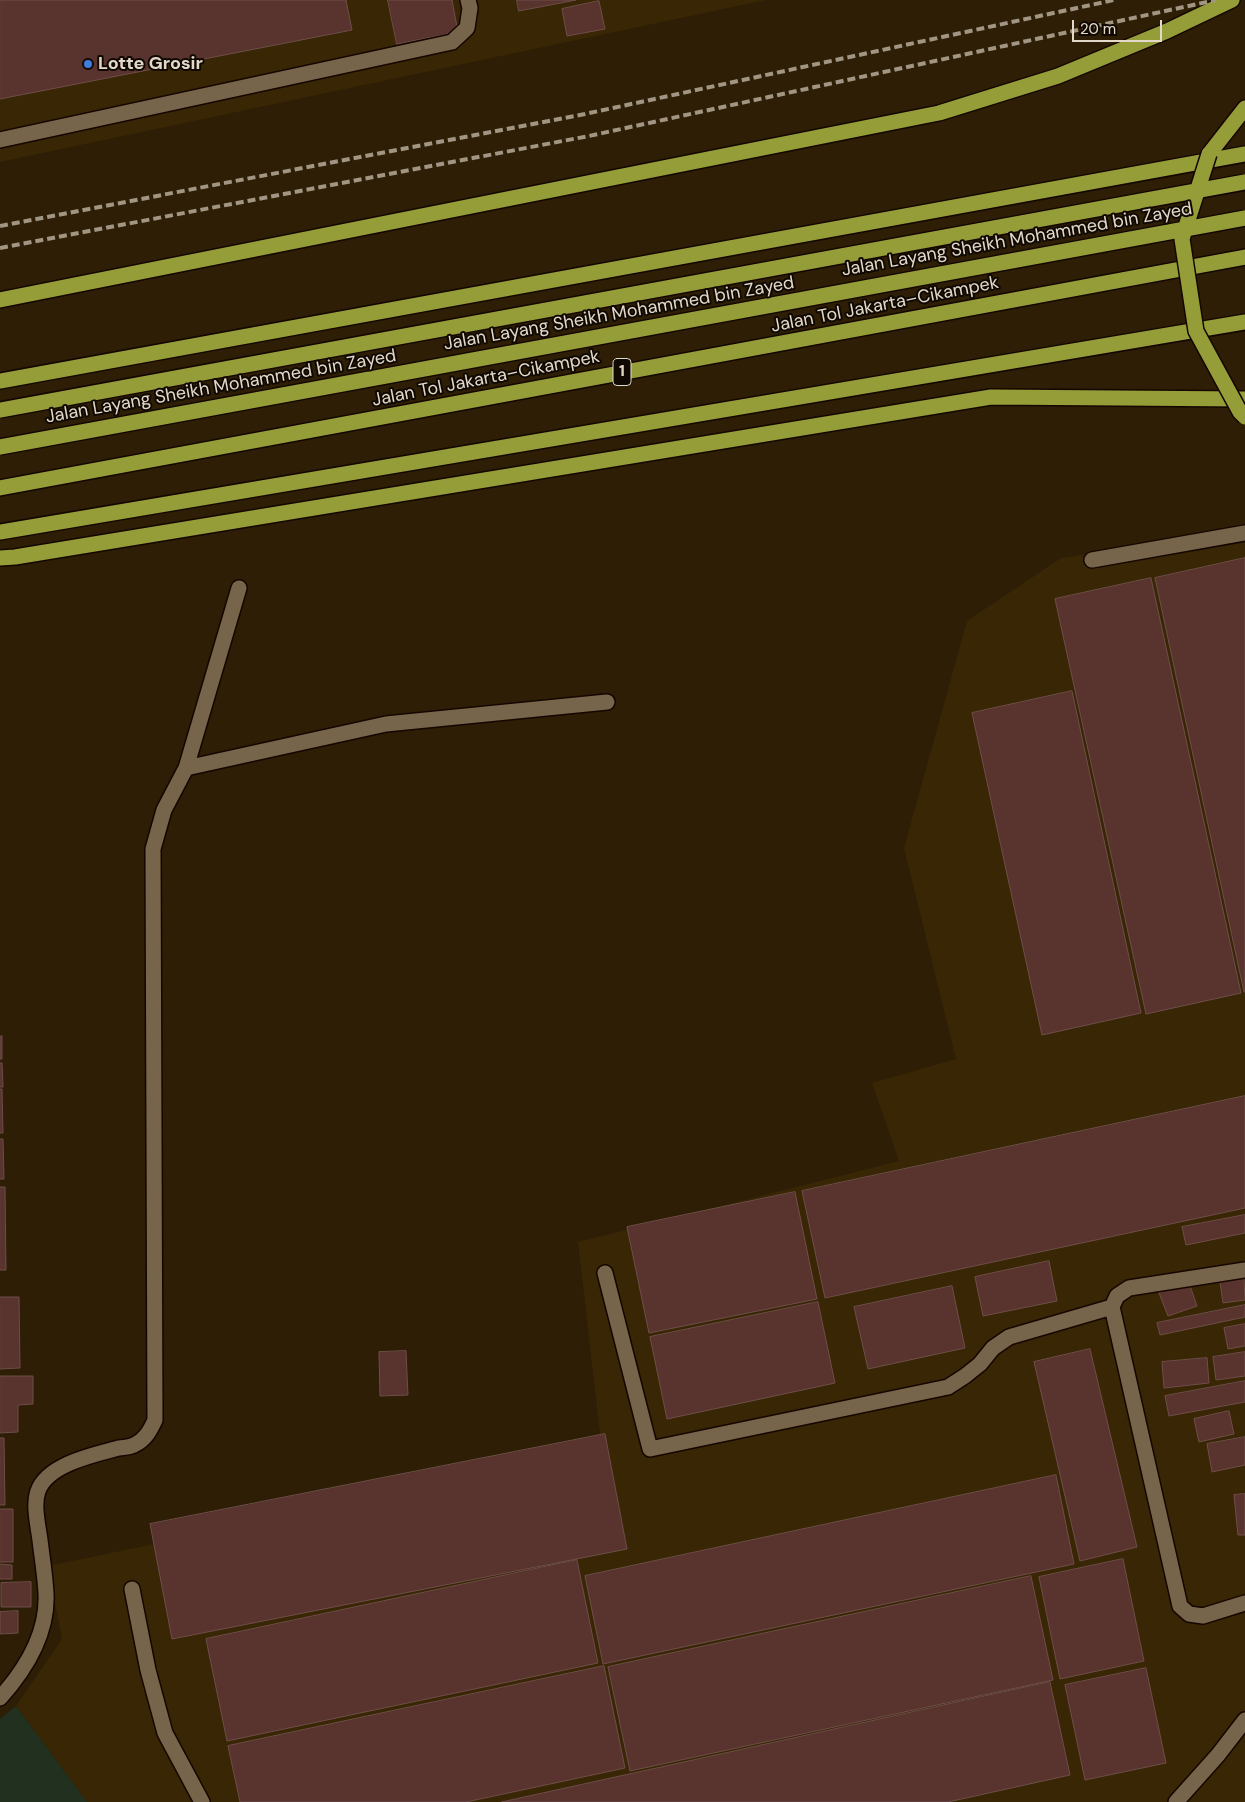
<!DOCTYPE html>
<html>
<head>
<meta charset="utf-8">
<style>
  body { margin:0 }
  #map { position:relative; width:1245px; height:1802px; overflow:hidden; background:#2d1e05; font-family:"DM Sans",sans-serif }
  canvas { display:block }
  .scale { position:absolute; left:1072px; top:20px; width:90px; height:22px; box-sizing:border-box; border:2px solid #e3d9cb; border-top:0; padding-left:6px; font-size:15px; line-height:18px; white-space:nowrap; color:#e3d9cb; -webkit-text-stroke:4px #100902; paint-order:stroke }
</style>
</head>
<body>
<div id="map">
<canvas width="1245" height="1802"></canvas>
<div class="scale">20 m</div>
</div>
<script>
const ctx = document.querySelector('canvas').getContext('2d');
ctx.lineJoin = 'round';
function fillPath(path, color) { ctx.fillStyle = color; ctx.fill(path, 'evenodd'); }
function trace(path, color, width, dash) { ctx.strokeStyle = color; ctx.lineWidth = width; ctx.lineCap = dash ? 'butt' : 'round'; ctx.setLineDash(dash || []); ctx.stroke(path); }
function label(font, color, halo, rows, align = 'center') {
  ctx.font = font + ' "DM Sans",sans-serif'; ctx.lineWidth = 4; ctx.setLineDash([]); ctx.textBaseline = 'middle'; ctx.strokeStyle = halo; ctx.fillStyle = color; for (const [text, x, y, turn = 0] of rows) {
    ctx.save(); ctx.translate(x, y); ctx.rotate((+turn || 0) * Math.PI / 180); ctx.textAlign = isNaN(turn) ? turn : align; if (halo) ctx.strokeText(text, 0, 0); ctx.fillText(text, 0, 0); ctx.restore();
  }
}
fillPath(new Path2D(`
  M0 0H766L0 162Z
  M1245 530V1802H87L16 1706 62 1639 48 1566 602 1451 578 1242 899 1161 872 1083 956 1059 904 848 967 621 1061 558Z`), '#392605');
fillPath(new Path2D(`
  M16 1706 87 1802H0V1719Z`), '#223020');
const building = new Path2D(`
  M0 0H346L352 30 0 99Z
  M388 0H452L458 32 397 44Z
  M517 0H576L519 11Z
  M599 1 605 29 567 36 562 9Z
  M1245 558V992H1244L1155 578Z
  M1151 578 1241 993 1146 1014 1055 599Z
  M1072 691 1141 1013 1042 1035 972 713Z
  M2 1036V1059H0V1037Z
  M0 1063H2L3 1087H0Z
  M0 1089H2L3 1133H0Z
  M1245 1096V1208L825 1298 802 1191Z
  M0 1139H3L4 1179H0Z
  M0 1187H5L6 1270H0Z
  M795 1192 817 1299 649 1333 627 1227Z
  M1245 1215V1233L1186 1245 1182 1227Z
  M1049 1261 1057 1301 983 1316 975 1277Z
  M1244 1278 1245 1300 1223 1303 1220 1282Z
  M1189 1283 1197 1306 1168 1316 1159 1293Z
  M952 1286 965 1348 868 1369 854 1307Z
  M0 1297H19L20 1368 0 1369Z
  M818 1302 835 1383 667 1419 650 1337Z
  M1245 1305V1317L1160 1335 1157 1323Z
  M1245 1324V1346L1228 1349 1224 1328Z
  M1090 1349 1137 1547 1080 1561 1034 1362Z
  M406 1351 408 1395 380 1396 379 1352Z
  M1245 1352V1376L1216 1380 1213 1357Z
  M1207 1358 1209 1383 1164 1388 1162 1362Z
  M0 1376H33V1404L18 1405V1432L0 1433Z
  M1245 1381V1402L1169 1416 1165 1396Z
  M1229 1411 1234 1434 1199 1442 1194 1419Z
  M605 1434 627 1549 172 1639 150 1524Z
  M1245 1437V1465L1212 1472 1207 1444Z
  M0 1438H4L5 1505H0Z
  M1056 1475 1074 1564 603 1664 585 1576Z
  M1245 1494V1535H1238L1234 1495Z
  M0 1509H13V1562H0Z
  M1123 1559 1144 1661 1060 1679 1039 1577Z
  M577 1560 598 1663 227 1741 206 1639Z
  M0 1564 12 1565V1579H0Z
  M1031 1576 1053 1680 630 1771 608 1667Z
  M31 1582V1607H1V1583Z
  M18 1611V1633L0 1634V1612Z
  M604 1666 625 1768 466 1802H240L228 1746Z
  M1146 1668 1166 1763 1085 1780 1065 1685Z
  M1050 1682 1070 1775 948 1802H502Z`);
fillPath(building, '#59332e');
trace(building, '#6e4e49', 1);
const minor = new Path2D(`
  M0 140 452 42 467 28 470 8 468 0
  M1092 560 1245 533
  M186 768 239 588
  M1245 1270 1129 1288 1117 1296 1112 1307 1180 1606 1189 1614 1203 1616 1245 1603
  M605 1273 650 1449 948 1387 965 1376 980 1364 993 1348 1009 1337 1112 1307
  M132 1589 148 1670 165 1733 202 1802
  M0 1698C26 1669 48 1632 46 1593 45 1575 42 1557 40 1540 38 1525 33 1505 38 1491 47 1465 92 1455 115 1449 121 1447 128 1448 134 1445 145 1440 150 1431 155 1420L153 849 164 810 186 768 386 724 607 702
  M1176 1802 1218 1755 1245 1720`);
const highway = new Path2D(`
  M1209 154 1245 108
  M0 300 939 113 1058 76 1167 31 1232 0
  M0 381 1245 154
  M0 488 1245 257
  M0 532 1245 322
  M0 558 15 557 991 397 1245 399`);
trace(minor, '#150700', 18);
trace(highway, '#150700', 18);
trace(minor, '#77654b', 15);
trace(highway, '#959d39', 15);
trace(new Path2D(`
  M0 226 585 114 1114 0
  M0 248 589 136 1216 0`), '#a19583', 4, [8, 4]);
const highwayBridge = new Path2D(`
  M1209 154 1182 239 1196 331 1240 412 1245 417
  M0 410 1245 182
  M0 447 1245 218`);
trace(highwayBridge, '#150700', 18, []);
trace(highwayBridge, '#959d39', 15);
for (const [x, y, r, color] of [
  [88,64,5,"#3f7fe0"]
]) { const dot = new Path2D(); dot.arc(x, y, r, 0, 2 * Math.PI); ctx.fillStyle = color; ctx.fill(dot); trace(dot, '#100902', 2); }
for (const [x, y, w] of [
  [622,372,18]
]) { const box = new Path2D(); box.roundRect(x - w / 2, y - 13.5, w, 27, 4); ctx.fillStyle = '#100902'; ctx.fill(box); trace(box, '#e3d9cb', 1); }
label('bold 16px', '#e3d9cb', null, [
  ["1",622,372]
]);
label('bold 18px', '#e3d9cb', '#100902', [
  ["Lotte Grosir",98,64]
], 'left');
label('18px', '#e3d9cb', '#100902', [
  ["Jalan Layang Sheikh Mohammed bin Zayed",1017,240,-10],
  ["Jalan Tol Jakarta–Cikampek",885,305,-11],
  ["Jalan Layang Sheikh Mohammed bin Zayed",619,314,-10],
  ["Jalan Tol Jakarta–Cikampek",486,379,-11],
  ["Jalan Layang Sheikh Mohammed bin Zayed",221,387,-10]
]);
</script>
</body>
</html>
